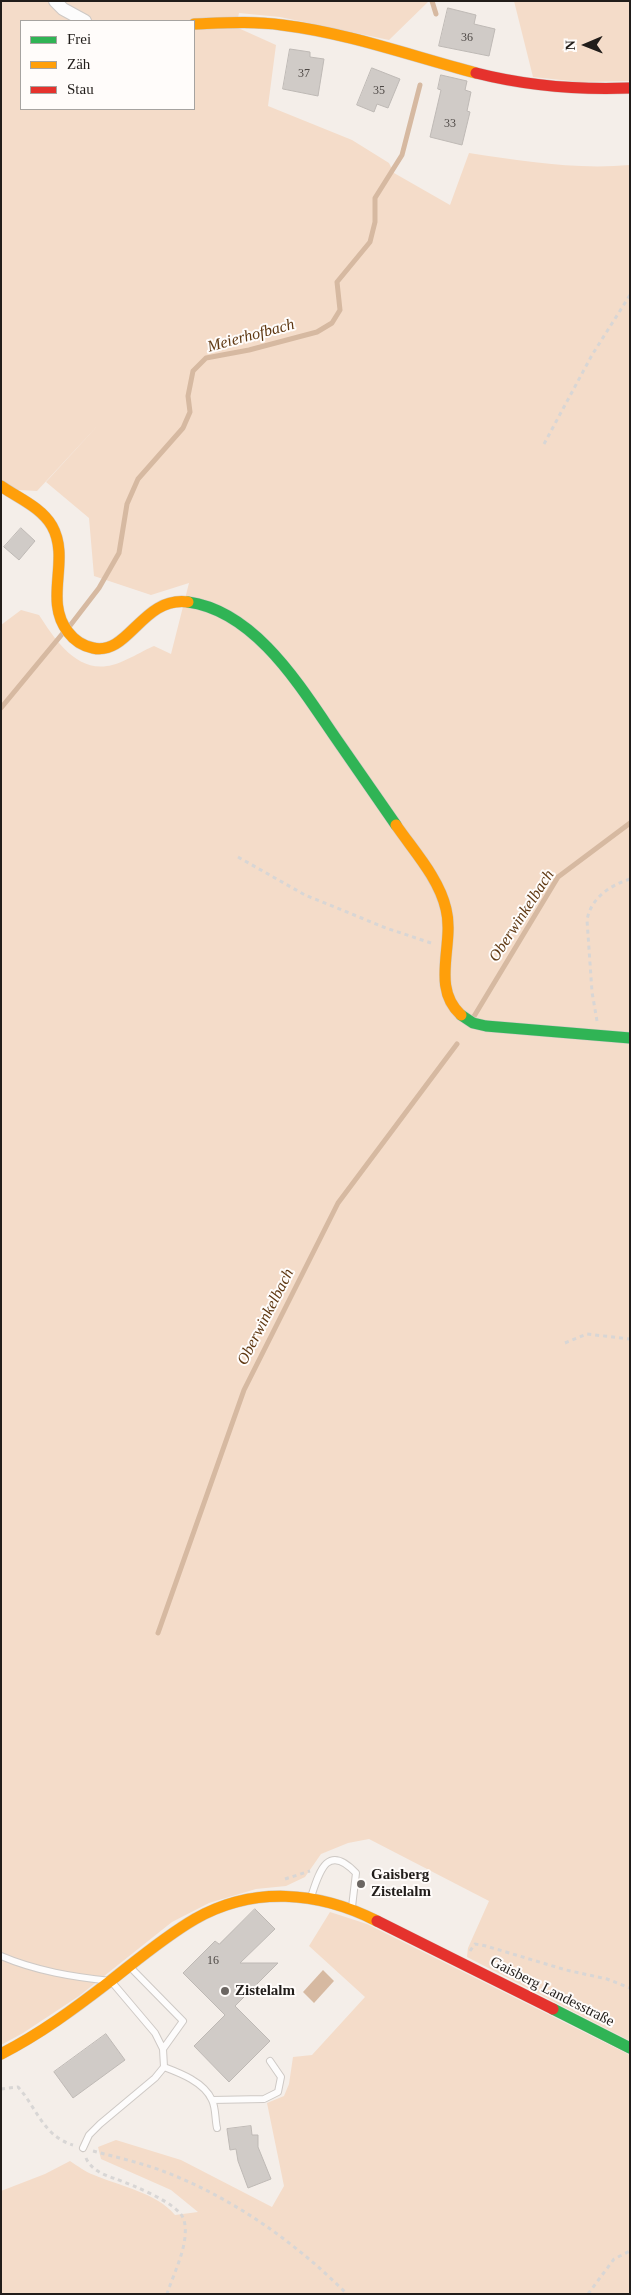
<!DOCTYPE html>
<html>
<head>
<meta charset="utf-8">
<style>
  body { margin:0 }
  #map { position:relative; width:631px; height:2295px; overflow:hidden; background:#f4eee9; font-family:"Times New Roman",serif }
  canvas { display:block }
  .frame { position:absolute; inset:0; border:2px solid #211d1a; pointer-events:none }
  .legend { position:absolute; left:20px; top:20px; width:175px; height:90px; box-sizing:border-box; background:#fffcfa; border:1px solid #a6a3a0; margin:0; padding:6px 9px; list-style:none; font-size:15px; color:#211d1a }
  .legend li { display:flex; align-items:center; gap:10px; height:25px }
  .legend b { width:25px; border:1px solid #a6a3a0 }
  .north { position:absolute; left:561px; top:20px; width:50px; height:50px; -webkit-text-stroke:4px #fffcfa; paint-order:stroke; rotate:269deg; font-size:14px; font-weight:700; line-height:20px; text-align:center; color:#211d1a }
  .north::after { content:''; display:block; margin:auto; width:18px; height:22px; background:#211d1a; clip-path:polygon(50% 0,100% 100%,50% 72%,0 100%) }
</style>
</head>
<body>
<div id="map">
<canvas width="631" height="2295"></canvas>
<div class="frame"></div>
<ul class="legend">
<li><b style="height:6px;background:#30b455"></b>Frei</li>
<li><b style="height:6px;background:#ff9f0a"></b>Zäh</li>
<li><b style="height:6px;background:#e5322d"></b>Stau</li>
</ul>
<div class="north">N</div>
</div>
<script>
const ctx = document.querySelector('canvas').getContext('2d');
ctx.lineJoin = 'round';
function fillPath(path, color) { ctx.fillStyle = color; ctx.fill(path, 'evenodd'); }
function trace(path, color, width, dash) { ctx.strokeStyle = color; ctx.lineWidth = width; ctx.lineCap = dash ? 'butt' : 'round'; ctx.setLineDash(dash || []); ctx.stroke(path); }
function label(font, color, halo, rows, align = 'center') {
  ctx.font = font + ' "Times New Roman",serif'; ctx.lineWidth = 4; ctx.setLineDash([]); ctx.textBaseline = 'middle'; ctx.strokeStyle = halo; ctx.fillStyle = color; for (const [text, x, y, turn = 0] of rows) {
    ctx.save(); ctx.translate(x, y); ctx.rotate((+turn || 0) * Math.PI / 180); ctx.textAlign = isNaN(turn) ? turn : align; if (halo) ctx.strokeText(text, 0, 0); ctx.fillText(text, 0, 0); ctx.restore();
  }
}
fillPath(new Path2D(`
  M1 1H429L389 40 280 17 239 13 236 27 276 45 268 106 352 140 389 163 394 173 450 205 469 153C522 161 576 170 630 165V2041L467 1957 468 1948 489 1901 369 1839 348 1843 321 1854 305 1877 286 1886 256 1889 209 1903 172 1922 79 1996 23 2033 1 2045V625L21 610 39 615C54 638 75 671 107 666 120 665 142 651 154 646L171 654 189 583 151 595 94 576 89 518 46 482 100 423 37 491 1 489ZM21 21H194V109H21Z
  M514 1H630V81L580 82 533 77Z
  M330 1912 367 1924 630 2055V2294H1V2191L45 2174 70 2161C78 2166 85 2172 94 2175 120 2186 157 2193 175 2215L198 2212 171 2190 101 2159 98 2147 116 2140 181 2160 272 2207 284 2186 267 2103 284 2096 289 2084 293 2057 312 2055 365 1997 309 1946Z`), '#f4dcc9');
fillPath(new Path2D(`
  M323 1970 334 1981 314 2003 303 1992Z`), '#d6b9a1');
trace(new Path2D(`
  M432 1 436 14
  M69 627 99 588 119 553 127 504 138 479 183 428 190 412 188 396 193 371 206 358 249 350 317 332 332 323 340 310 337 282 370 242 375 222V198L402 155 420 85
  M1 708 63 633
  M473 1018 558 877 630 823
  M158 1633 244 1390 338 1203 457 1044`), '#d6b9a1', 5);
const building = new Path2D(`
  M448 8 476 15 474 24 495 29 489 56 439 46Z
  M290 49 310 52V57L324 59 318 96 283 89Z
  M372 68 400 79 388 108 377 104 374 112 357 105Z
  M441 75 467 81 465 90 471 92 467 111 470 112 462 145 430 137 441 90 438 89Z
  M21 528 35 541 19 560 4 547Z
  M255 1909 275 1929 240 1963H278L235 2006 270 2041 229 2082 194 2046 225 2015 183 1973 215 1941 219 1944Z
  M106 2034 125 2060 73 2098 54 2072Z
  M251 2126 252 2135H258V2147L271 2179 248 2188 238 2161 236 2149 230 2150 227 2129Z`);
fillPath(building, '#d0cbc7');
trace(building, '#beb9b5', 1);
const lane = new Path2D(`
  M311 1897C319 1873 327 1842 356 1873L352 1907
  M1 1956C36 1971 73 1977 111 1981L155 2033 163 2049 164 2067 155 2078 100 2124 89 2135 83 2148
  M130 1967 183 2021 163 2049
  M164 2067C180 2073 204 2082 212 2100 216 2108 215 2120 217 2128
  M212 2100 264 2099 278 2092 281 2077 270 2061`);
const street = new Path2D(`
  M55 1 63 9 85 21`);
const fast = new Path2D(`
  M188 602C255 611 300 686 335 737 355 766 375 795 396 825
  M461 1015 473 1023 486 1026 630 1038
  M553 2009 630 2048`);
const slow = new Path2D(`
  M194 24C223 23 253 21 282 25 348 33 411 56 476 73
  M1 486C18 498 41 507 52 526 71 560 43 600 68 632 74 640 83 646 93 648 129 656 142 596 188 602
  M396 825C413 850 439 878 446 909 455 944 430 987 461 1015
  M1 2054C40 2034 74 2009 109 1982 136 1961 164 1937 195 1919 253 1886 318 1891 377 1921`);
const jam = new Path2D(`
  M476 73C527 86 577 90 630 88
  M377 1921 553 2009`);
trace(lane, '#cec9c5', 8);
trace(street, '#cec9c5', 14);
trace(fast, '#cec9c5', 12);
trace(slow, '#cec9c5', 12);
trace(jam, '#cec9c5', 12);
trace(new Path2D(`
  M544 444 592 355 630 295
  M238 857 305 895 386 928 431 943
  M597 1021 592 992 587 920C591 898 609 886 630 879
  M565 1343 587 1334 630 1339
  M285 1879 310 1871
  M470 1951 475 1944 486 1946 566 1970 607 1979 630 1988
  M1 2089 18 2087C37 2108 43 2136 73 2145
  M93 2151C115 2157 138 2162 160 2170 230 2196 294 2241 347 2294
  M86 2158C91 2170 104 2175 116 2179 132 2185 179 2203 184 2220 190 2243 174 2272 167 2294
  M588 2294 614 2259 630 2251`), '#d8d6d5', 3, [4, 4]);
trace(lane, '#fdfcfc', 6);
trace(street, '#fdfcfc', 12);
trace(fast, '#30b455', 11);
trace(slow, '#ff9f0a', 11);
trace(jam, '#e5322d', 11);
for (const [x, y, r, color] of [
  [361,1884,5,"#6b6662"],
  [225,1991,5,"#6b6662"]
]) { const dot = new Path2D(); dot.arc(x, y, r, 0, 2 * Math.PI); ctx.fillStyle = color; ctx.fill(dot); trace(dot, '#fffcfa', 2); }
label('12px', '#4d4845', null, [
  ["36",467,38],
  ["37",304,74],
  ["35",379,91],
  ["33",450,124],
  ["16",213,1961]
]);
label('bold 15px', '#211d1a', '#fffcfa', [
  ["Gaisberg",371,1875],
  ["Zistelalm",371,1892],
  ["Zistelalm",235,1991]
], 'left');
label('15px', '#211d1a', '#fffcfa', [
  ["Gaisberg Landesstraße",552,1992,27]
]);
label('italic 16px', '#5f3812', '#fffcfa', [
  ["Meierhofbach",251,336,-15],
  ["Oberwinkelbach",522,916,-57],
  ["Oberwinkelbach",266,1317,-63]
]);
</script>
</body>
</html>
